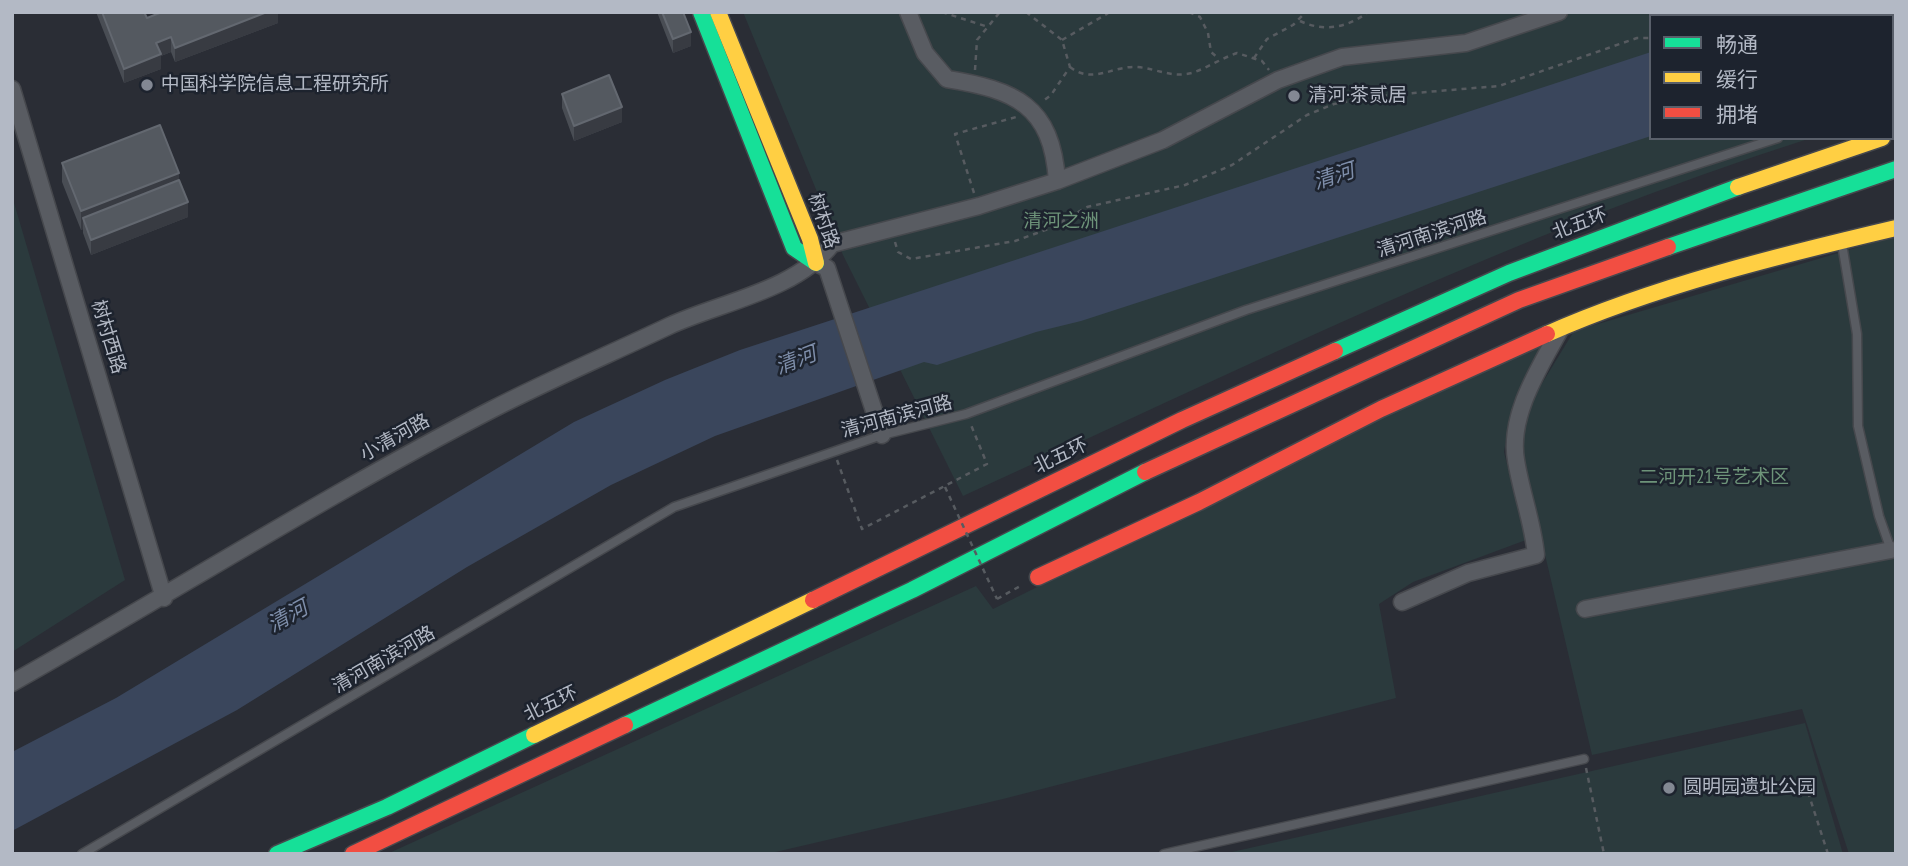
<!DOCTYPE html>
<html>
<head>
<meta charset="utf-8">
<style>
  body { margin:0 }
  #map { position:relative; width:1908px; height:866px; overflow:hidden; background:#2a2d35; font-family:"PT Sans Narrow","Noto Sans SC",sans-serif }
  canvas { display:block }
  .frame { position:absolute; inset:0; border:14px solid #b3b9c5; pointer-events:none }
  .legend { position:absolute; left:1649px; top:14px; width:245px; height:126px; box-sizing:border-box; background:#1d232e; border:2px solid #595f6a; margin:0; padding:9px 12px; list-style:none; font-size:21px; color:#b3b9c5 }
  .legend li { display:flex; align-items:center; gap:14px; height:35px }
  .legend b { width:35px; border:2px solid #595f6a }
</style>
</head>
<body>
<div id="map">
<canvas width="1908" height="866"></canvas>
<div class="frame"></div>
<ul class="legend">
<li><b style="height:9px;background:#16e098"></b>畅通</li>
<li><b style="height:9px;background:#ffcf43"></b>缓行</li>
<li><b style="height:9px;background:#f24e42"></b>拥堵</li>
</ul>
</div>
<script>
const ctx = document.querySelector('canvas').getContext('2d');
ctx.lineJoin = 'round';
function fillPath(path, color) { ctx.fillStyle = color; ctx.fill(path, 'evenodd'); }
function trace(path, color, width, dash) { ctx.strokeStyle = color; ctx.lineWidth = width; ctx.lineCap = dash ? 'butt' : 'round'; ctx.setLineDash(dash || []); ctx.stroke(path); }
function label(font, color, halo, rows, align = 'center') {
  ctx.font = font + ' "PT Sans Narrow","Noto Sans SC",sans-serif'; ctx.lineWidth = 5; ctx.setLineDash([]); ctx.textBaseline = 'middle'; ctx.strokeStyle = halo; ctx.fillStyle = color; for (const [text, x, y, turn = 0] of rows) {
    ctx.save(); ctx.translate(x, y); ctx.rotate((+turn || 0) * Math.PI / 180); ctx.textAlign = isNaN(turn) ? turn : align; if (halo) ctx.strokeText(text, 0, 0); ctx.fillText(text, 0, 0); ctx.restore();
  }
}
fillPath(new Path2D(`
  M743 12H1896V111L1892 113V16H1651V138H1811C1518 231 1242 369 963 496L843 255Z
  M12 196 125 580 12 652Z
  M1896 236V854H1849L1802 709 1592 755 1520 448 1530 403 1574 331Z
  M1543 345 1509 422 1504 452 1526 540 1413 582 1379 604 1396 698 1003 799 767 854H387L976 586 993 609 1387 413Z
  M1805 723 1843 854H1223Z`), '#2b3a3d');
fillPath(new Path2D(`
  M1773 12H1896V58L1892 59V16H1763Z
  M1651 52V136L1081 321 1036 332 937 365 924 362 715 436 611 485 467 567 237 710 12 831V752L116 698 574 422 665 380 740 350Z`), '#3a465c');
const lane = new Path2D(`
  M1892 98 1896 97
  M1842 244 1857 334 1858 426 1879 516 1891 550
  M82 854 674 507 882 435 966 414 1246 310 1778 138
  M1164 854 1584 759`);
const street = new Path2D(`
  M908 12 925 53 947 79C1015 90 1052 105 1057 181
  M12 89 164 598
  M816 263 827 268 882 435
  M1402 602 1468 573 1536 555C1533 523 1521 492 1516 460 1508 415 1541 365 1561 328
  M1585 609 1891 550
  M12 683C172 593 328 494 491 410 549 380 610 354 669 326 721 302 795 291 832 244L979 206 1057 181 1163 140 1278 80 1342 57 1466 43 1559 12`);
const fast = new Path2D(`
  M701 12 794 248 816 263
  M1668 247 1896 169
  M1335 351 1509 273 1738 187
  M625 725 912 590 1145 472
  M277 854 387 807 534 735`);
const slow = new Path2D(`
  M718 12 810 239 816 263
  M1738 187 1882 138
  M1547 334C1655 286 1781 255 1896 228
  M534 735 813 600`);
const jam = new Path2D(`
  M1145 472 1519 300 1668 247
  M1038 577 1199 502 1381 409 1547 334
  M813 600 1182 420 1335 351
  M353 854 625 725`);
trace(lane, '#46484d', 11);
trace(street, '#46484d', 19);
trace(fast, '#46484d', 19);
trace(slow, '#46484d', 19);
trace(jam, '#46484d', 19);
trace(new Path2D(`
  M942 12 985 26
  M1026 12 1062 40 1070 67 1051 95 1043 101
  M1189 12 1200 17 1208 33 1211 52 1219 59
  M1723 16 1727 12
  M1300 21C1323 32 1348 28 1368 12
  M1062 40 1110 12
  M1254 58 1267 39 1293 25 1306 12
  M1070 67C1093 85 1113 65 1138 67 1157 69 1172 78 1192 73 1207 68 1222 58 1237 53L1262 61 1269 70
  M975 70 977 40 1000 12
  M974 193 955 134 1016 117
  M895 242 898 252 911 259 1015 241 1051 228 1087 207 1185 185 1232 165 1307 115 1334 104 1378 96 1499 86 1637 38H1651
  M837 460 862 529 987 464 971 425
  M997 599 1022 585
  M1586 768 1604 854
  M1808 792 1828 854`), '#575b60', 2.5, [5, 5]);
trace(lane, '#595c62', 8);
trace(street, '#595c62', 16);
trace(fast, '#16e098', 16);
trace(slow, '#ffcf43', 16);
trace(jam, '#f24e42', 16);
trace(new Path2D(`
  M945 487 997 599`), '#575b60', 2.5, [5, 5]);
fillPath(new Path2D(`
  M96 12H144L147 18 278 12V23L175 62 171 52 161 56V69L124 83Z
  M657 12H683L691 46 673 53Z
  M562 94 622 122 574 141 562 108Z
  M62 163 179 180 188 217 91 255 83 233V229L81 230 62 182Z`), '#494d54');
fillPath(new Path2D(`
  M267 12H278V23L175 62V48Z
  M691 32V46L673 53V39Z
  M171 37V52L161 56V69L124 83V69L156 43Z
  M622 107V122L574 141V126Z
  M179 173V192L83 218V229L81 230V211Z
  M188 202V217L91 255V240Z`), '#383b42');
const building = new Path2D(`
  M102 12H144L147 18 162 12H267L175 48 171 37 156 43 161 54 124 69Z
  M662 12H683L691 32 673 39Z
  M609 75 622 107 574 126 562 94Z
  M160 125 179 173 81 211 62 163Z
  M179 180 188 202 91 240 83 218Z`);
fillPath(building, '#545960');
trace(building, '#636870', 2);
for (const [x, y, r, color] of [
  [147,85,7,"#838893"],
  [1294,96,7,"#838893"],
  [1669,788,7,"#838893"]
]) { const dot = new Path2D(); dot.arc(x, y, r, 0, 2 * Math.PI); ctx.fillStyle = color; ctx.fill(dot); trace(dot, '#1d232e', 2.5); }
label('19px', '#b3b9c5', '#1d232e', [
  ["中国科学院信息工程研究所",161,85],
  ["清河·茶贰居",1308,96],
  ["圆明园遗址公园",1683,788]
], 'left');
label('19px', '#b3b9c5', '#1d232e', [
  ["树村路",823,221,71],
  ["北五环",1580,224,-21],
  ["清河南滨河路",1432,234,-18],
  ["树村西路",108,337,73],
  ["清河南滨河路",897,417,-15],
  ["小清河路",395,438,-29],
  ["北五环",1061,456,-26],
  ["清河南滨河路",384,660,-30],
  ["北五环",551,704,-26]
]);
label('19px', '#6d9379', '#1d232e', [
  ["清河之洲",1061,222],
  ["二河开21号艺术区",1714,478]
]);
label('italic 21px', '#7e8eaa', '#1d232e', [
  ["清河",1334,177,-18],
  ["清河",796,361,-21],
  ["清河",288,617,-29]
]);
</script>
</body>
</html>
